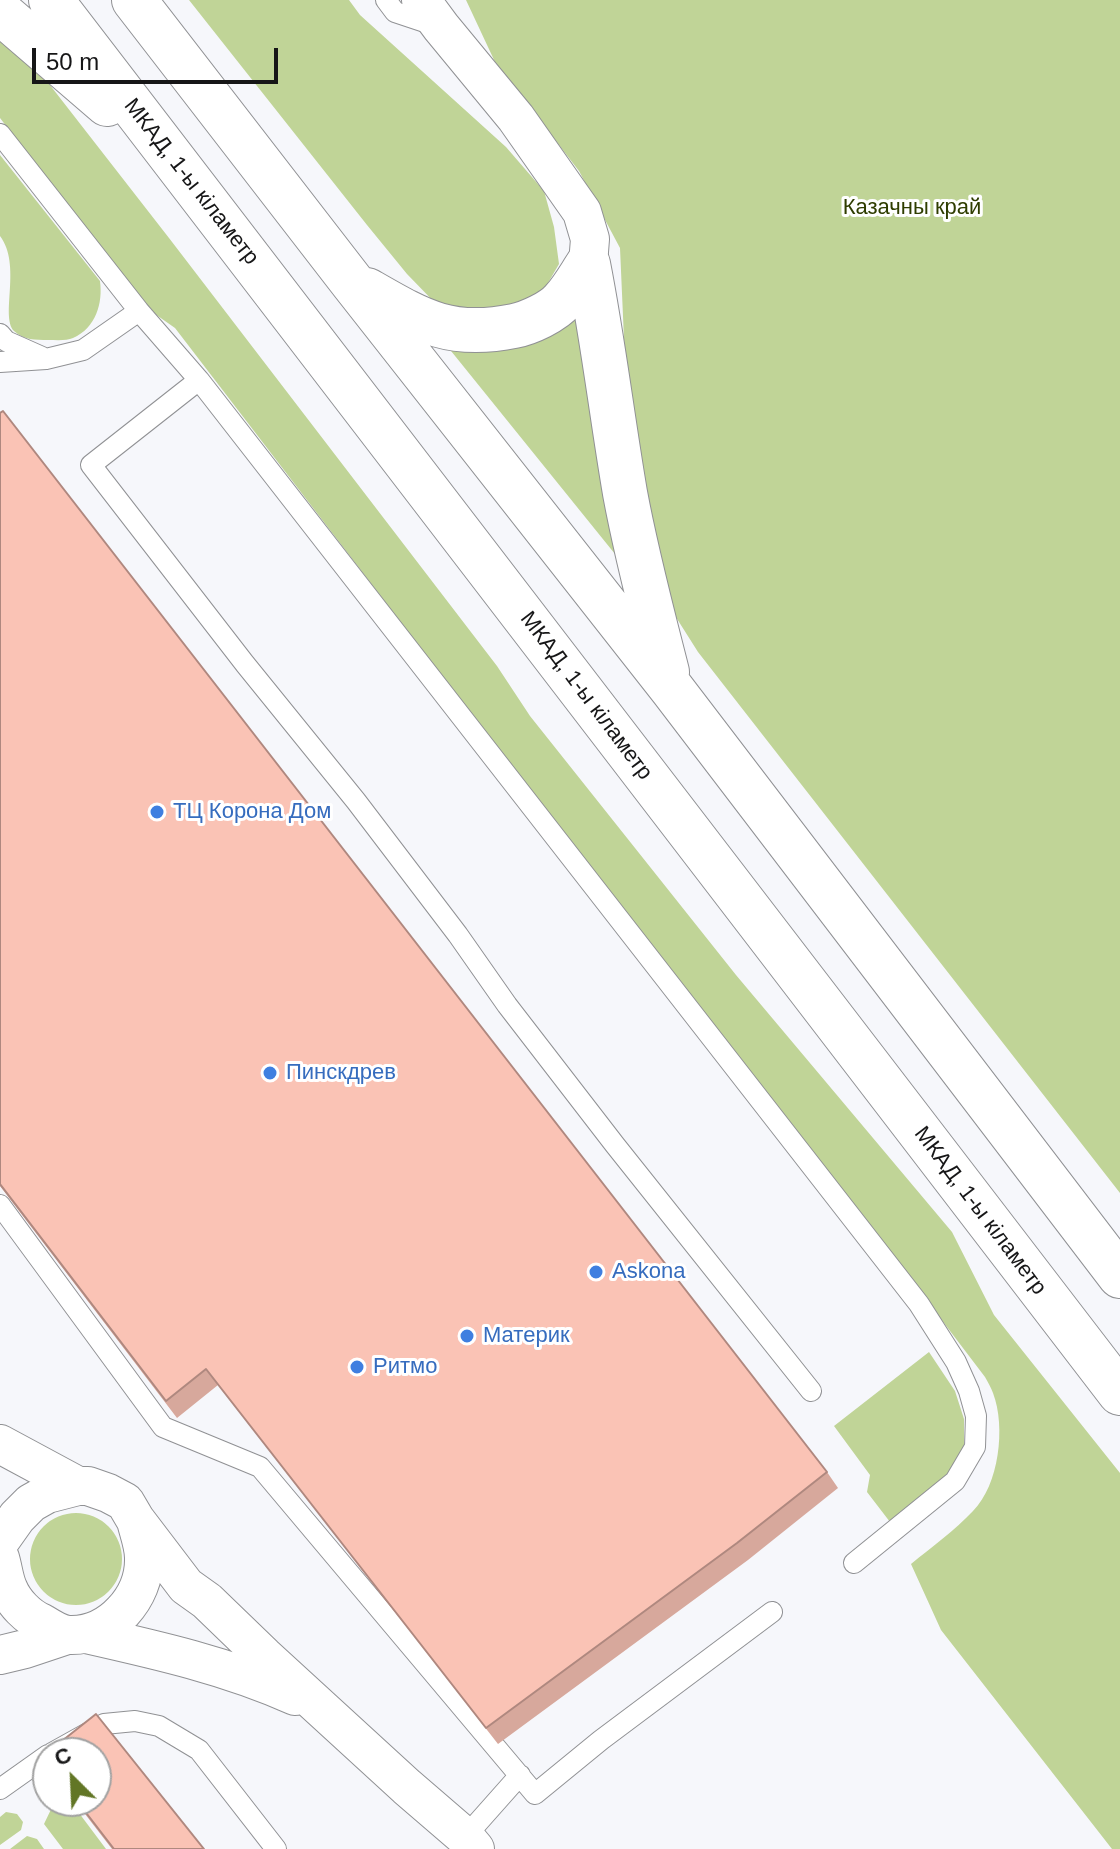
<!DOCTYPE html>
<html>
<head>
<meta charset="utf-8">
<style>
  body { margin:0 }
  #map { position:relative; width:1120px; height:1849px; overflow:hidden; background:#f6f7fb; font-family:Helvetica,sans-serif }
  canvas { display:block }
  .north { position:absolute; left:32px; top:1737px; width:80px; height:80px; box-sizing:border-box; background:#fff; border:2px solid #a2a2a2; border-radius:50%; rotate:336deg; font-size:22px; font-weight:700; line-height:32px; text-align:center; color:#161617 }
  .north::after { content:''; display:block; margin:auto; width:28px; height:36px; background:#627626; clip-path:polygon(50% 0,100% 100%,50% 72%,0 100%) }
  .scale { position:absolute; left:32px; top:48px; width:246px; height:36px; box-sizing:border-box; border:4px solid #161617; border-top:0; padding-left:10px; font-size:24px; line-height:28px; white-space:nowrap; color:#161617; -webkit-text-stroke:6px #fff; paint-order:stroke }
</style>
</head>
<body>
<div id="map">
<canvas width="1120" height="1849"></canvas>
<div class="north">С</div>
<div class="scale">50 m</div>
</div>
<script>
const ctx = document.querySelector('canvas').getContext('2d');
ctx.lineJoin = 'round';
function fillPath(path, color) { ctx.fillStyle = color; ctx.fill(path, 'evenodd'); }
function trace(path, color, width, dash) { ctx.strokeStyle = color; ctx.lineWidth = width; ctx.lineCap = dash ? 'butt' : 'round'; ctx.setLineDash(dash || []); ctx.stroke(path); }
function label(font, color, halo, rows, align = 'center') {
  ctx.font = font + ' Helvetica,sans-serif'; ctx.lineWidth = 6; ctx.setLineDash([]); ctx.textBaseline = 'middle'; ctx.strokeStyle = halo; ctx.fillStyle = color; for (const [text, x, y, turn = 0] of rows) {
    ctx.save(); ctx.translate(x, y); ctx.rotate((+turn || 0) * Math.PI / 180); ctx.textAlign = isNaN(turn) ? turn : align; if (halo) ctx.strokeText(text, 0, 0); ctx.fillText(text, 0, 0); ctx.restore();
  }
}
fillPath(new Path2D(`
  M189 0H349L360 15 506 147 544 191 554 227 559 264 541 295 487 320 440 308 407 274 367 225Z
  M466 0H1120V1193L698 652 667 603 628 430 620 248 579 171 495 62Z
  M0 29 18 44 169 238 497 666 530 716 736 975 952 1232 994 1315 1120 1473V1849H1112L941 1630 911 1564C932 1547 955 1530 973 1511 999 1485 1006 1427 993 1393 991 1388 988 1382 985 1377L833 1177 570 843 175 328 145 307 0 118Z
  M0 155 100 281C103 303 96 328 73 338 67 341 56 340 48 340 35 340 24 340 14 331 0 316 22 265 0 236Z
  M591 289 619 559 447 346Z
  M929 1352 955 1391 964 1419V1447L958 1473 900 1535 867 1492 870 1475 834 1426Z
  M30 1559a46 46 0 1 1 92 0a46 46 0 1 1-92 0Z
  M55 1801H70L106 1849H63L44 1824Z
  M6 1812 17 1814 23 1822 21 1830 0 1845V1817Z
  M27 1836 37 1839 44 1849H10Z`), '#c0d497');
const service = new Path2D(`
  M386 0 395 12 434 25
  M0 134 139 311 199 380 919 1304 956 1362 969 1391 976 1416 975 1447 955 1481 854 1563
  M0 334 6 341 42 357
  M0 362 46 359 83 350 139 311
  M199 380 91 465 245 664 356 801 458 935 507 1005 615 1145 811 1391
  M0 1205 163 1427 260 1467 535 1794 601 1740 772 1612
  M52 1753 104 1724 135 1721 159 1726 199 1750 276 1849
  M0 1789 48 1755
  M465 1837 520 1775`);
const minor = new Path2D(`
  M421 0 441 27 516 118 582 212 590 239 588 264
  M0 1444 78 1486
  M0 1541 17 1517 31 1503 47 1494 78 1486H88L108 1493 125 1502 135 1519 186 1586 207 1601 264 1656 407 1787 465 1837 475 1849
  M0 1558C3 1568 4 1579 8 1588 14 1603 28 1617 42 1623 50 1628 61 1635 70 1635 111 1636 145 1597 144 1558 144 1546 139 1533 136 1521
  M86 1634C157 1650 228 1666 295 1696
  M0 1655 25 1649 67 1635`);
const trunk = new Path2D(`
  M51 0 1120 1393
  M134 0 352 282 672 689 1120 1276
  M0 12 107 104
  M588 264C603 340 612 417 625 493 636 553 652 613 667 672
  M367 290C421 321 450 339 514 326 529 323 553 312 563 300 573 289 580 276 588 264`);
trace(service, '#909194', 22);
trace(minor, '#909194', 40);
trace(trunk, '#909194', 46);
trace(service, '#fff', 20);
trace(minor, '#fff', 38);
trace(trunk, '#fff', 44);
fillPath(new Path2D(`
  M0 413 827 1472 838 1488 748 1560 498 1744 218 1385 177 1418 0 1186Z
  M75 1801H96L204 1849H112Z`), '#d7a89c');
const building = new Path2D(`
  M3 411 827 1472 737 1543 486 1728 206 1369 166 1401 0 1184V413Z
  M96 1714 204 1849H114L77 1801H96V1753H48V1763L43 1756Z`);
fillPath(building, '#fac3b5');
trace(building, '#af887f', 2);
for (const [x, y, r, color] of [
  [157,812,8,"#3f7fe0"],
  [270,1073,8,"#3f7fe0"],
  [596,1272,8,"#3f7fe0"],
  [467,1336,8,"#3f7fe0"],
  [357,1367,8,"#3f7fe0"]
]) { const dot = new Path2D(); dot.arc(x, y, r, 0, 2 * Math.PI); ctx.fillStyle = color; ctx.fill(dot); trace(dot, '#fff', 3); }
label('22px', '#161617', '#fff', [
  ["МКАД, 1-ы кіламетр",191,182,52],
  ["МКАД, 1-ы кіламетр",586,696,53],
  ["МКАД, 1-ы кіламетр",980,1211,53]
]);
label('22px', '#2f3d00', '#fff', [
  ["Казачны край",912,208]
]);
label('22px', '#366cbe', '#fff', [
  ["ТЦ Корона Дом",173,812],
  ["Пинскдрев",286,1073],
  ["Askona",612,1272],
  ["Материк",483,1336],
  ["Ритмо",373,1367]
], 'left');
</script>
</body>
</html>
